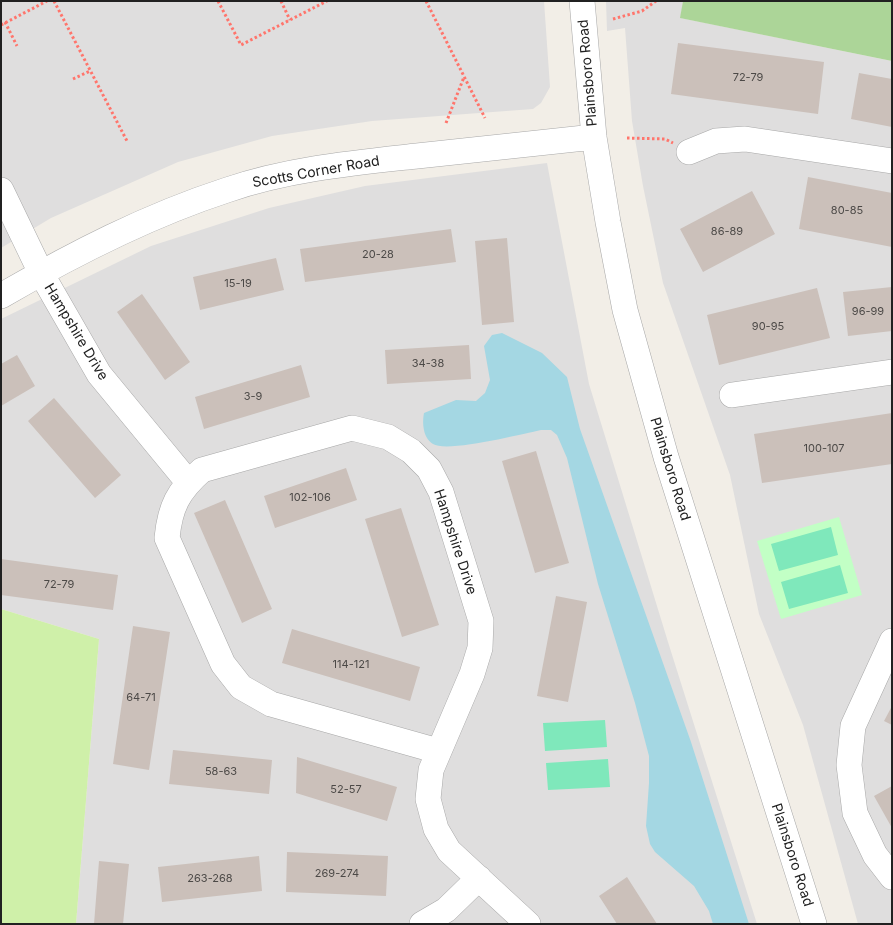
<!DOCTYPE html>
<html>
<head>
<meta charset="utf-8">
<style>
  body { margin:0 }
  #map { position:relative; width:893px; height:925px; overflow:hidden; background:#f2eee7; font-family:Inter,sans-serif }
  canvas { display:block }
  .frame { position:absolute; inset:0; border:2px solid #212121; pointer-events:none }
</style>
</head>
<body>
<div id="map">
<canvas width="893" height="925"></canvas>
<div class="frame"></div>
</div>
<script>
const ctx = document.querySelector('canvas').getContext('2d');
ctx.lineJoin = 'round';
function fillPath(path, color) { ctx.fillStyle = color; ctx.fill(path, 'evenodd'); }
function trace(path, color, width, dash) { ctx.strokeStyle = color; ctx.lineWidth = width; ctx.lineCap = dash ? 'butt' : 'round'; ctx.setLineDash(dash || []); ctx.stroke(path); }
function label(font, color, halo, rows, align = 'center') {
  ctx.font = font + ' Inter,sans-serif'; ctx.lineWidth = 5; ctx.setLineDash([]); ctx.textBaseline = 'middle'; ctx.strokeStyle = halo; ctx.fillStyle = color; for (const [text, x, y, turn = 0] of rows) {
    ctx.save(); ctx.translate(x, y); ctx.rotate((+turn || 0) * Math.PI / 180); ctx.textAlign = isNaN(turn) ? turn : align; if (halo) ctx.strokeText(text, 0, 0); ctx.fillText(text, 0, 0); ctx.restore();
  }
}
fillPath(new Path2D(`
  M1 1H544L550 87 541 103 533 109 372 121 272 136 178 162 51 218 1 248Z
  M606 1H683L681 18 892 61V924H858L803 725 759 614 730 475 663 283 643 186 632 121 625 28 607 31Z
  M547 163 589 384 668 642 757 924H76L99 639 1 609V319L151 246 269 208 365 186Z`), '#dfdede');
fillPath(new Path2D(`
  M1 609 99 639 76 924H1Z`), '#cff0a9');
fillPath(new Path2D(`
  M683 1H892V61L680 18Z`), '#acd598');
fillPath(new Path2D(`
  M839 517 862 595 781 619 757 541Z`), '#c2ffc5');
fillPath(new Path2D(`
  M831 527 838 555 779 571 771 544Z
  M840 565 848 593 789 609 781 582Z
  M605 720 607 747 545 751 543 723Z
  M608 759 610 787 548 790 546 763Z`), '#7fe8bb');
fillPath(new Path2D(`
  M502 333 542 353 567 377 580 429 691 742 749 924H713L709 911 694 886 655 852 650 844 646 826 649 783V756L635 703 598 584 567 458 557 435 551 430H541C522 434 447 453 433 444 423 438 422 423 424 413L456 400 476 401 485 393 490 380 484 346 492 335Z`), '#a4d7e3');
fillPath(new Path2D(`
  M678 43 824 62 818 114 671 94Z
  M859 73 892 79V127L851 119Z
  M808 177 892 193V247L799 229Z
  M752 191 775 234 703 272 680 229Z
  M451 229 456 262 305 282 300 249Z
  M507 238 514 322 482 325 475 241Z
  M276 258 284 290 200 310 193 277Z
  M892 287V331L848 336 843 292Z
  M817 288 830 338 719 365 707 315Z
  M142 294 190 362 165 380 117 312Z
  M469 345 471 379 387 384 385 350Z
  M17 355 35 386 1 406V364Z
  M301 365 310 397 204 429 195 397Z
  M54 398 121 475 95 498 28 421Z
  M892 413V464L762 483 754 434Z
  M536 451 569 563 535 573 502 461Z
  M346 468 357 500 275 528 264 496Z
  M225 500 272 609 242 623 194 513Z
  M401 508 439 625 402 637 365 519Z
  M1 559 118 575 113 610 1 595Z
  M556 596 587 602 568 702 537 696Z
  M133 626 170 632 149 770 113 764Z
  M292 629 420 667 410 701 282 663Z
  M892 706V725L884 721Z
  M173 750 272 760 269 794 169 784Z
  M297 757 397 787 387 821 296 793Z
  M892 786V828L874 796Z
  M287 852 388 856 386 896 286 892Z
  M259 856 262 891 162 902 158 867Z
  M99 861 129 864 123 924H94Z
  M627 877 657 924H617L599 896Z`), '#cbc0ba');
const minor = new Path2D(`
  M582 1 594 137 608 222 625 310 666 457 814 924
  M689 152 716 141 745 139 892 161
  M1 190 41 273 99 374 188 482
  M1 296C73 254 147 216 227 190 288 169 353 163 417 156 476 150 535 143 594 137
  M732 395 892 372
  M892 641 853 726 849 765 855 813 875 855 892 877
  M438 751 271 704 241 687 223 664 167 538C170 507 178 491 202 470L352 428 388 437 411 451 429 469 441 492 481 621 480 648 472 674 431 770 428 799 436 829 449 851 528 924
  M422 924 446 910 479 878`);
trace(minor, '#a8a8a8', 26);
trace(new Path2D(`
  M54 1 127 141
  M218 1 241 45 327 1
  M281 1 290 20
  M426 1 485 118
  M613 19 642 11 656 1
  M5 22 17 46
  M1 25 47 1
  M73 79 90 71
  M446 123 464 77
  M627 138 665 139 673 143`), '#ff756c', 3, [2.5, 2.5]);
trace(minor, '#fff', 25);
label('11px', '#4c4947', null, [
  ["72-79",748,78],
  ["80-85",847,211],
  ["86-89",727,232],
  ["20-28",378,255],
  ["15-19",238,284],
  ["96-99",868,312],
  ["90-95",768,327],
  ["34-38",428,364],
  ["3-9",253,397],
  ["100-107",824,449],
  ["102-106",310,498],
  ["72-79",59,585],
  ["114-121",351,665],
  ["64-71",141,698],
  ["58-63",221,772],
  ["52-57",346,790],
  ["269-274",337,874],
  ["263-268",210,879]
]);
label('14px', '#212121', '#fff', [
  ["Plainsboro Road",588,73,-95],
  ["Scotts Corner Road",316,172,-10],
  ["Hampshire Drive",76,332,59],
  ["Plainsboro Road",670,469,73],
  ["Hampshire Drive",455,542,72],
  ["Plainsboro Road",792,855,72]
]);
</script>
</body>
</html>
